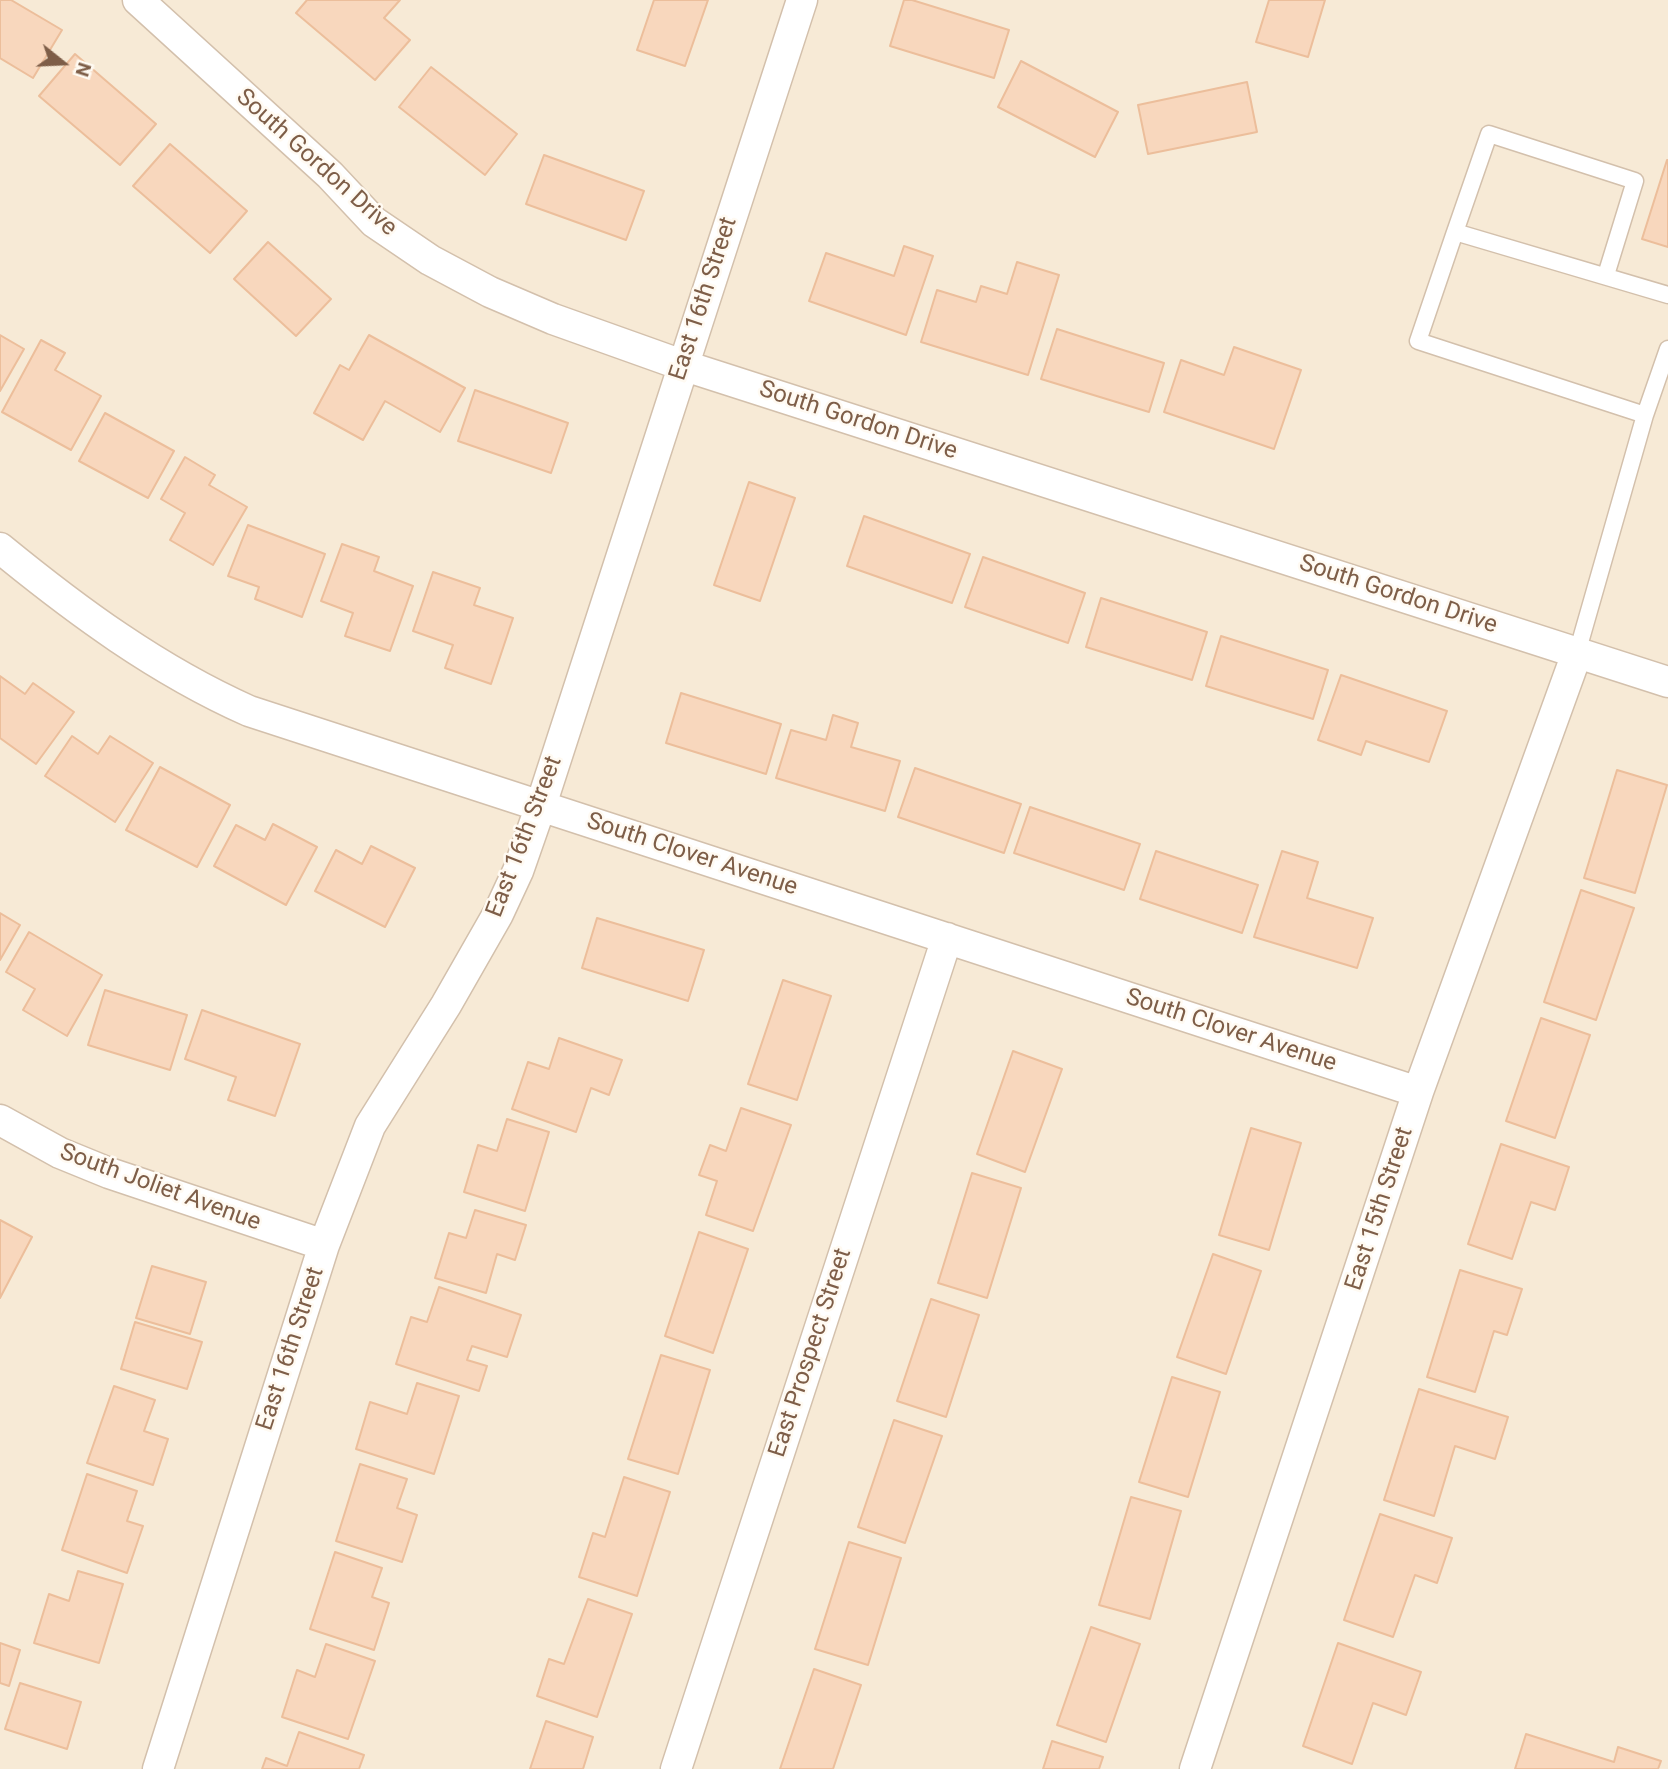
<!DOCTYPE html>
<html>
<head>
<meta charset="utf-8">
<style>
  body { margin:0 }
  #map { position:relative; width:1668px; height:1769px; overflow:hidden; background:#fff7e9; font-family:Roboto,sans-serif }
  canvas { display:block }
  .north { position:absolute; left:28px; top:28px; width:70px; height:70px; -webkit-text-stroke:5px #fffaf2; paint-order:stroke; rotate:108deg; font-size:19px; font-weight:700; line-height:28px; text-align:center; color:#7e5e48 }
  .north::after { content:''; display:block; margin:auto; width:24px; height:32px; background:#7e5e48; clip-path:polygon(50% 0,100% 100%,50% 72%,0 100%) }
</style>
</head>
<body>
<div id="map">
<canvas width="1668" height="1769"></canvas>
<div class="north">N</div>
</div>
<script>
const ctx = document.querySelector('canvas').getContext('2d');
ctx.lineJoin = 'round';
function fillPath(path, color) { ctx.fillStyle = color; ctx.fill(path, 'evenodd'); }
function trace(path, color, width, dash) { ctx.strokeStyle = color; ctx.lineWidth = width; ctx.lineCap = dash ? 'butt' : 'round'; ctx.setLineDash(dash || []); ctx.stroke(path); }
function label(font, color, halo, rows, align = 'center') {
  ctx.font = font + ' Roboto,sans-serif'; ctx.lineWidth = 5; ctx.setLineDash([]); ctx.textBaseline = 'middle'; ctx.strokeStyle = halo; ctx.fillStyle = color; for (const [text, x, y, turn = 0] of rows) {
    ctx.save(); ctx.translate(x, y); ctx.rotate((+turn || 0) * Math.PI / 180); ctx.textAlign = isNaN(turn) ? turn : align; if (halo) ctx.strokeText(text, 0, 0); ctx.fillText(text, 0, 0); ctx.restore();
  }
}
fillPath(new Path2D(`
  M0 0H1668V1769H0Z`), '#f7ead6');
const building = new Path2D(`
  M0 0H11L62 30 33 78 0 58Z
  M307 0H400L384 18 410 40 375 80 296 13Z
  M654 0H708L685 66 637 50Z
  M904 0H912L1009 30 994 78 890 46Z
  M1269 0H1325L1308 57 1256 42Z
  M75 54 156 124 120 165 39 96Z
  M1021 61 1118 112 1095 157 998 107Z
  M431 67 517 134 485 175 399 107Z
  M1247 82 1257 132 1148 154 1138 105Z
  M170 144 247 211 210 253 133 186Z
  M544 155 644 191 626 240 526 204Z
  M1667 160H1668V247L1642 239Z
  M268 242 331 299 296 336 234 279Z
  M904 246 933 256 906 335 809 301 826 253 894 276Z
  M1017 262 1059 275 1028 375 921 342 937 290 976 302 981 286 1007 294Z
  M1057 329 1164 363 1149 412 1041 379Z
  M0 335 24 349 0 391Z
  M369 335 465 388 440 432 385 401 363 440 314 413 340 365 349 370Z
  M41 340 65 353 55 370 101 396 71 450 2 412Z
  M1234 347 1301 370 1274 449 1164 412 1181 360 1224 375Z
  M475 390 568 423 551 473 458 441Z
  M105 413 174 451 148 498 79 461Z
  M185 457 215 475 209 485 247 507 213 565 170 540 185 513 161 499Z
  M749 482 795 498 760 601 714 585Z
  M864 516 970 554 952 603 847 566Z
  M248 525 325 554 302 617 255 599 259 587 228 576Z
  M342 544 379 557 374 571 413 586 390 651 345 636 353 613 321 601Z
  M983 557 1085 593 1068 643 965 607Z
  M433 572 480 588 474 605 513 618 491 684 445 668 453 645 413 631Z
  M1101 598 1207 632 1192 680 1086 647Z
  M1221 636 1328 670 1313 719 1206 686Z
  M1341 675 1447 711 1429 762 1366 741 1361 755 1318 740Z
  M0 676 25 694 33 683 74 712 36 764 0 738Z
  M681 693 781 724 766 774 666 743Z
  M833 715 858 723 851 747 900 761 885 811 776 778 791 730 826 740Z
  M72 736 98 754 110 736 153 763 115 822 45 776Z
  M160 767 230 805 197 867 126 830Z
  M915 768 1021 804 1004 853 898 817Z
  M1617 770 1667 785 1635 893 1584 878Z
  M1030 807 1140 844 1124 890 1014 853Z
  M273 824 317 847 286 905 214 866 236 825 265 840Z
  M371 846 415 868 385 927 315 891 336 850 362 864Z
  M1156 851 1258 885 1242 933 1140 899Z
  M1282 851 1318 862 1307 898 1373 918 1357 968 1254 937Z
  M1581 890 1634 908 1596 1020 1544 1002Z
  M0 913 20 925 0 960Z
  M597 918 704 950 688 1001 582 968Z
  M29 932 102 975 67 1036 23 1010 35 989 6 972Z
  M783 980 831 996 797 1100 748 1084Z
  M105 990 187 1015 170 1070 88 1045Z
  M202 1010 300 1044 275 1116 228 1100 236 1077 185 1059Z
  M1541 1018 1590 1035 1555 1138 1506 1121Z
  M559 1038 622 1060 609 1095 591 1088 576 1132 512 1109 528 1062 549 1069Z
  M1013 1051 1062 1069 1025 1172 977 1154Z
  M741 1108 791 1125 753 1231 706 1215 717 1181 699 1175 710 1145 726 1151Z
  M507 1119 549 1132 525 1211 464 1192 478 1145 497 1151Z
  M1251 1128 1301 1143 1269 1250 1219 1235Z
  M1501 1144 1569 1167 1555 1210 1531 1202 1512 1259 1468 1244Z
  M972 1173 1021 1188 987 1298 938 1283Z
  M475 1210 526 1225 515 1260 497 1254 486 1293 435 1278 449 1233 466 1238Z
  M0 1220 32 1237 0 1298Z
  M699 1232 748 1249 713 1353 665 1336Z
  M1213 1254 1261 1271 1226 1374 1177 1357Z
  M152 1266 206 1282 190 1334 136 1318Z
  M1460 1270 1522 1289 1507 1335 1494 1331 1475 1392 1427 1377Z
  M439 1287 521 1315 507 1357 472 1346 467 1360 487 1366 479 1391 396 1364 411 1317 427 1322Z
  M931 1299 979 1315 946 1417 897 1401Z
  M135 1322 202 1342 187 1389 121 1369Z
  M661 1355 710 1370 678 1474 628 1459Z
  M1172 1377 1220 1392 1188 1497 1139 1482Z
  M417 1383 459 1396 434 1474 356 1449 370 1402 407 1414Z
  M114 1386 155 1400 144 1431 168 1439 153 1485 87 1463Z
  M1419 1389 1508 1417 1495 1459 1455 1446 1434 1516 1384 1500Z
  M894 1420 942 1436 905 1543 858 1527Z
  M360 1464 407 1479 397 1508 417 1515 402 1562 336 1541Z
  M87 1474 137 1491 127 1521 143 1526 127 1573 62 1550Z
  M624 1477 670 1492 637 1596 579 1577 593 1533 605 1537Z
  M1131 1497 1181 1511 1150 1619 1099 1605Z
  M1380 1514 1452 1538 1437 1583 1415 1575 1393 1637 1344 1620Z
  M849 1542 901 1558 868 1665 815 1649Z
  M335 1552 382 1568 372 1597 389 1603 374 1650 310 1629Z
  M78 1571 123 1584 99 1663 34 1643 49 1594 69 1601Z
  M588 1599 632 1614 597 1717 537 1696 549 1659 564 1664Z
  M1091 1627 1140 1644 1106 1742 1057 1725Z
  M0 1643 20 1650 9 1686 0 1683Z
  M1338 1643 1421 1672 1406 1715 1373 1703 1352 1764 1303 1746Z
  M326 1644 375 1661 348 1739 282 1717 297 1670 315 1677Z
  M814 1669 861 1685 833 1769H780Z
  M20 1683 81 1702 67 1749 5 1729Z
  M546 1721 593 1737 583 1769H530Z
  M299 1732 364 1755 359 1769H262L266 1758 287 1766Z
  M1526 1734 1614 1762 1618 1747 1661 1761 1658 1769H1515Z
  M1052 1741 1103 1757 1099 1769H1043Z`);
fillPath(building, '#f8d7bd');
trace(building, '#ecbe9b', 2);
const lane = new Path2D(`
  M1455 232 1489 134 1635 181 1606 275
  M1645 415 1418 341 1455 232 1668 295
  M1577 653 1645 415 1668 349`);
const street = new Path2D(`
  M138 0 330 175 374 222 430 260 490 292 553 319 682 365 1668 682
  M0 548C77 611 157 670 249 711L1418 1092
  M0 1120 60 1153 109 1173 324 1245
  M158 1769 324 1245 370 1126 446 1005 498 914 518 871 541 805 802 0
  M676 1769 947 938
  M1195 1769 1418 1092 1577 653`);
trace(lane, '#d3c0ac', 19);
trace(street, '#d3c0ac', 33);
trace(lane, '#fff', 16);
trace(street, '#fff', 30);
label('24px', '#7e5e48', '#fffaf2', [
  ["South Gordon Drive",316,163,42],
  ["East 16th Street",704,299,-72],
  ["South Gordon Drive",858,421,18],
  ["South Gordon Drive",1398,595,18],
  ["East 16th Street",525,837,-69],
  ["South Clover Avenue",692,855,18],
  ["South Clover Avenue",1231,1031,18],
  ["South Joliet Avenue",160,1188,20],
  ["East 15th Street",1380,1209,-72],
  ["East 16th Street",291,1349,-72],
  ["East Prospect Street",811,1353,-72]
]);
</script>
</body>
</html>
